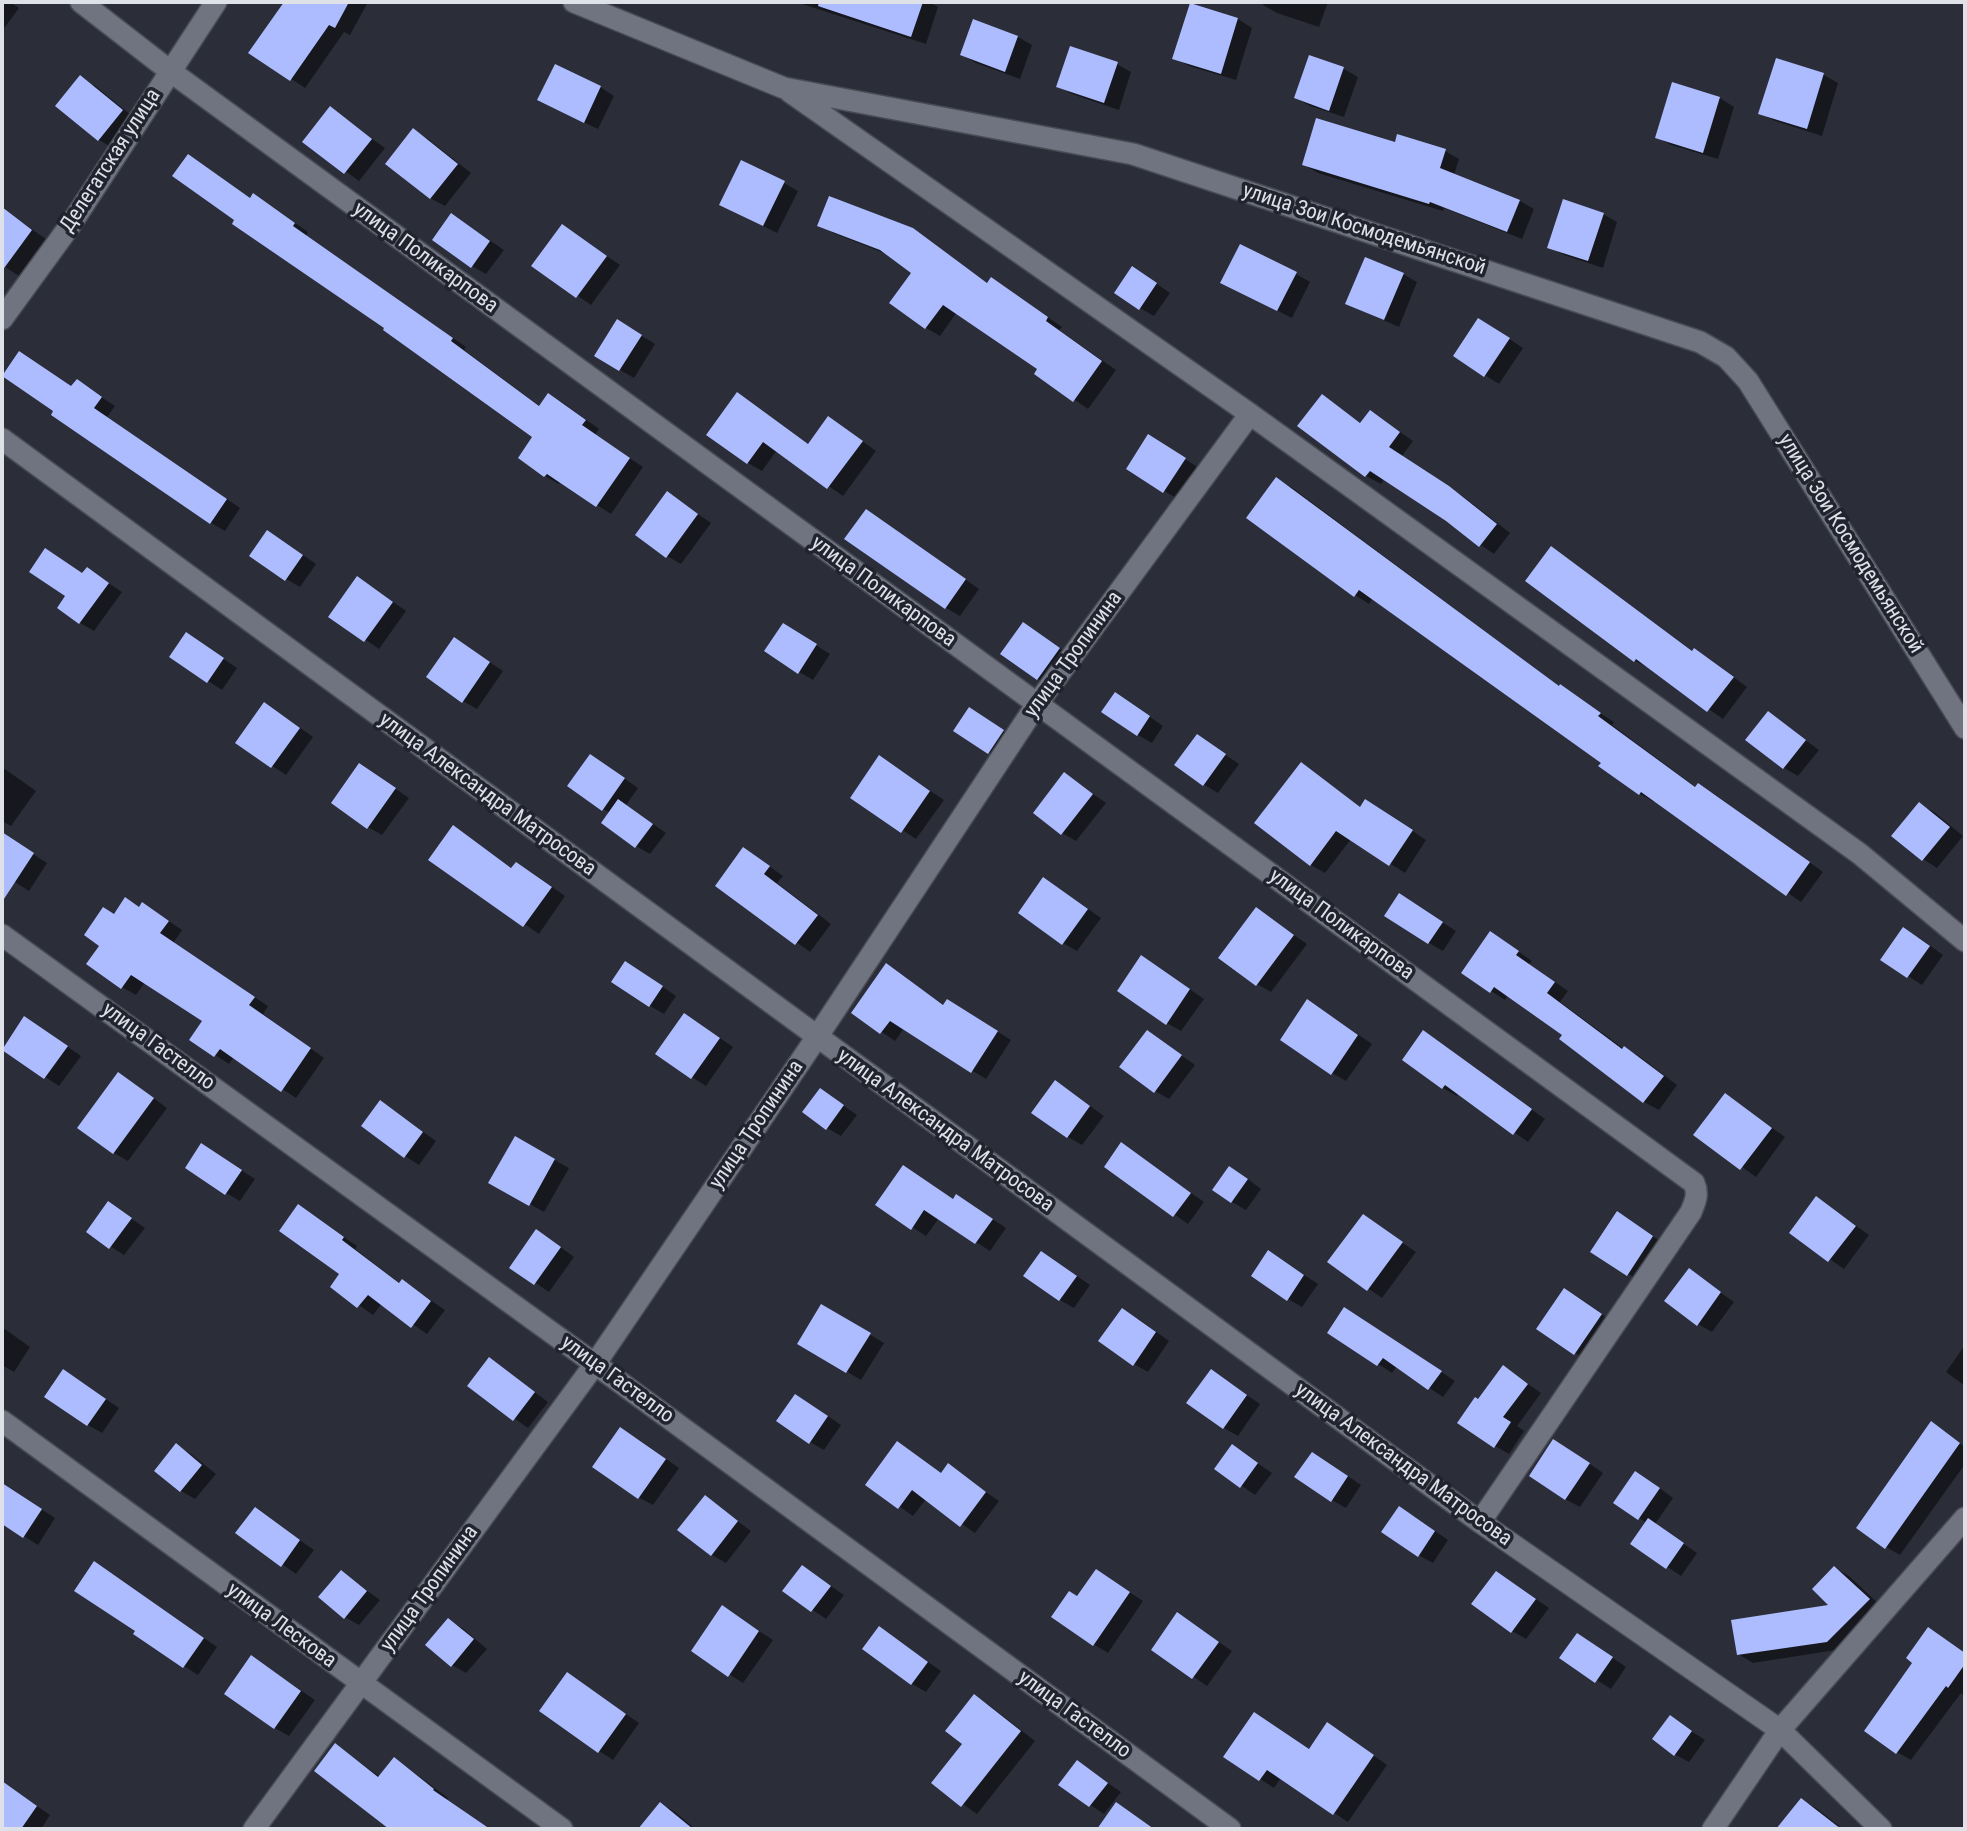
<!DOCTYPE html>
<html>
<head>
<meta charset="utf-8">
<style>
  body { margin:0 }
  #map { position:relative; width:1967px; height:1831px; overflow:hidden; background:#2b2e39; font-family:"Roboto Condensed",sans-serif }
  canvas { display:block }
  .frame { position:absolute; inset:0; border:4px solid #dfe1e8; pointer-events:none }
</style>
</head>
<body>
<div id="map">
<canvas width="1967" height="1831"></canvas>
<div class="frame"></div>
</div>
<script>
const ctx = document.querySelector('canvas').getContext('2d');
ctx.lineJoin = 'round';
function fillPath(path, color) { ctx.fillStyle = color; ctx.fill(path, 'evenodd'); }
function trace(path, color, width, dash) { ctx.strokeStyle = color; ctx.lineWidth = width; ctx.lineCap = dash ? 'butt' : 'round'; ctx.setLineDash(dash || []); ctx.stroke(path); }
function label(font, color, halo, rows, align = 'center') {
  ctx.font = font + ' "Roboto Condensed",sans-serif'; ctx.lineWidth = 7; ctx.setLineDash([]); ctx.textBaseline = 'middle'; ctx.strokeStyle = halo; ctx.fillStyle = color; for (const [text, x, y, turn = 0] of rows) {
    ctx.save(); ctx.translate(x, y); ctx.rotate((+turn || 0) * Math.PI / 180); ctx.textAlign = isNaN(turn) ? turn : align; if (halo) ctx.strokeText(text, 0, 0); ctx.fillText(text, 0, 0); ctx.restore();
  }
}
fillPath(new Path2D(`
  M2 2H10L19 8 2 31Z
  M284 2H368L350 35 344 32 305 88 251 52Z
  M796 2H929L938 7 926 44Z
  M1264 2H1328L1319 27 1277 13 1263 5Z
  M1191 5 1238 19 1252 28 1236 80 1189 66 1175 58Z
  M974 22 1018 37 1032 45 1020 79 976 63 962 55Z
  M1310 57 1344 69 1358 77 1344 117 1310 106 1296 98Z
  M1777 61 1824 75 1838 83 1822 136 1775 121 1760 113Z
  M1117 64 1131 72 1119 110 1072 94 1058 86Z
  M80 78 95 86 136 119 113 148 99 140 57 106Z
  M600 87 614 96 598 129 554 108Z
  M1720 98 1734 107 1718 159 1671 145 1657 137Z
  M330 109 385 148 359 181 304 141Z
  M414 131 428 139 471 173 445 206 430 198Z
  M1396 144 1445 151 1459 159 1454 175 1520 201 1534 209 1522 239 1444 208 1443 211 1318 173 1304 165Z
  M784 183 798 191 777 233 735 212Z
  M251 199 268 204 308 232 306 236 466 347 464 350 541 407 549 395 563 403 599 429 595 435 643 467 611 514 561 482 559 484 545 476 520 458 535 437Z
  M2 209 46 239 19 276 2 265Z
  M1603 214 1617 222 1603 268 1564 255 1549 247Z
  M452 215 504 250 486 274 472 266Z
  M819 225 913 230 989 284 1006 288 1062 327 1059 330 1116 370 1088 409 1036 373 1039 369 957 312 940 336 926 328 913 273 889 255 833 233Z
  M563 226 620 265 591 305 534 265Z
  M1296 274 1310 282 1292 318 1237 290Z
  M1403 274 1417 282 1399 327 1347 304Z
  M1147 277 1170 293 1154 316 1140 308Z
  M1493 328 1523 348 1499 384 1455 356Z
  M632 330 655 344 634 378 620 370Z
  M77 381 115 406 107 417 240 508 225 531 211 523 72 388Z
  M737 394 809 445 843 427 876 451 843 496 777 450 762 471 748 463Z
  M1322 396 1362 424 1371 412 1413 441 1402 456 1464 497 1510 533 1494 554 1384 479 1381 484 1366 476 1300 426Z
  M1163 445 1199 468 1178 499 1164 491Z
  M1276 479 1291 487 1560 687 1614 722 1612 725 1697 788 1713 793 1823 872 1801 902 1655 800 1654 802 1640 794 1603 763 1373 598 1369 604 1355 595Z
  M667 493 711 523 681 564 667 556Z
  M881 520 979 589 960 616 946 608Z
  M281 540 316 564 300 587 286 579Z
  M1565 557 1694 652 1709 659 1747 687 1723 719 1650 668 1635 661 1527 581Z
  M87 569 122 592 94 631 80 623 68 596Z
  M372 587 406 611 379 649 331 616Z
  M1023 624 1073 657 1052 687 1038 679Z
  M797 633 830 654 813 680 799 672Z
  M455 639 503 671 477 709 463 701Z
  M200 643 237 668 222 690 208 681Z
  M1130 703 1163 726 1152 743 1138 735Z
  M279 713 313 737 286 775 238 743Z
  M1768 713 1819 750 1798 776 1784 768Z
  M983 718 1017 740 1003 761 955 731Z
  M1198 736 1239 764 1218 793 1203 784Z
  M1302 764 1361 808 1380 809 1426 840 1405 873 1351 839 1325 873 1311 865Z
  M605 765 638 788 626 805 666 833 650 854 636 846 610 813 603 809Z
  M893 766 944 800 916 839 852 797Z
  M2 767 36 791 11 826 2 821Z
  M374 774 409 798 382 835 368 827Z
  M1065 774 1106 803 1076 841 1062 833Z
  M1919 804 1934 812 1963 836 1937 868 1923 859Z
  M454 827 513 869 531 872 565 896 539 934 430 859Z
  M8 838 47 863 29 891 2 874V847Z
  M758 858 783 876 777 883 831 924 810 952 717 885Z
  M1058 888 1101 918 1077 951 1063 943Z
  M1414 904 1456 931 1443 951 1429 943Z
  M140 908 157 913 182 930 173 943 268 1006 263 1014 324 1058 296 1098 234 1057 229 1064 192 1040 204 1021 145 982 136 995 122 987 101 945 115 916Z
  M1256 909 1307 944 1271 992 1257 984Z
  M1918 937 1943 955 1922 985 1908 976Z
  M1505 942 1532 961 1529 964 1568 991 1560 1002 1624 1049 1625 1048 1639 1056 1677 1085 1659 1110 1644 1102 1562 1039 1565 1035 1508 995 1505 1000 1491 991Z
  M887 966 945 1006 962 1009 1011 1040 986 1079 904 1028 895 1041 853 1012Z
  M1156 966 1204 999 1181 1031 1167 1023Z
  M640 971 676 996 664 1014 650 1006Z
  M1322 1010 1372 1044 1346 1081 1332 1073Z
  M698 1023 733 1047 706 1086 692 1077Z
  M39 1027 81 1056 59 1086 3 1049Z
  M1148 1032 1195 1065 1169 1099 1155 1091Z
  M1423 1032 1545 1119 1528 1142 1459 1093 1457 1096 1443 1088 1404 1060Z
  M133 1083 167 1108 128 1161 114 1153Z
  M821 1090 857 1115 841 1136 827 1128Z
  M1069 1091 1104 1116 1082 1145 1068 1137Z
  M1725 1095 1785 1137 1756 1177 1696 1134Z
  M381 1102 436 1141 419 1165 405 1156Z
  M515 1138 569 1168 544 1212 491 1182Z
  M1122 1144 1204 1202 1188 1224 1106 1166Z
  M216 1154 255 1179 240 1201 226 1193Z
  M1244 1176 1261 1189 1246 1210 1232 1202Z
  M1817 1198 1869 1235 1844 1269 1791 1232Z
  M954 1200 971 1205 1006 1228 990 1251 939 1218 926 1236 878 1205Z
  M109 1203 145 1228 124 1255 88 1232Z
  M298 1206 357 1246 355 1249 401 1284 402 1281 416 1290 445 1310 427 1334 382 1303 373 1315 332 1286 342 1274Z
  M1363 1216 1416 1252 1382 1298 1330 1262Z
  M1631 1222 1666 1245 1642 1282 1628 1274Z
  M551 1240 574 1257 549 1292 512 1267Z
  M1269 1252 1318 1284 1302 1307 1288 1299Z
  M1055 1261 1090 1285 1074 1308 1060 1300Z
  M1690 1271 1734 1302 1712 1332 1698 1324Z
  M1565 1290 1615 1323 1589 1362 1538 1329Z
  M822 1306 884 1343 861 1380 799 1343Z
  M1359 1317 1455 1381 1443 1397 1397 1366 1392 1373 1329 1332Z
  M1137 1318 1169 1341 1148 1372 1134 1364Z
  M2 1327 30 1347 14 1372 2 1365Z
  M1965 1345V1386L1946 1372Z
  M489 1359 548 1402 528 1428 469 1386Z
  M1504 1367 1541 1393 1517 1426 1524 1431 1509 1454 1495 1446 1478 1401Z
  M1211 1371 1260 1404 1238 1436 1224 1428Z
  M78 1380 119 1408 102 1433 88 1425Z
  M810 1404 841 1425 824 1450 810 1442Z
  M1931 1424 1965 1447V1464L1900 1555 1886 1547Z
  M635 1437 679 1468 653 1505 638 1497Z
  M898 1444 942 1474 948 1466 999 1501 975 1533 926 1499 913 1516 868 1485Z
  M177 1446 191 1454 216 1474 195 1499 181 1491Z
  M1232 1446 1272 1473 1255 1495 1216 1468Z
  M1568 1449 1603 1473 1580 1507 1565 1499Z
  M1327 1462 1361 1485 1346 1508 1332 1500Z
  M1650 1481 1673 1498 1655 1524 1697 1553 1681 1576 1633 1544 1647 1523 1615 1503Z
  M2 1484 55 1518 38 1545 2 1522Z
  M705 1497 751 1531 726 1563 712 1555Z
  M255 1509 314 1550 296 1574 238 1533Z
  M1414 1516 1448 1540 1433 1563 1418 1555Z
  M1835 1568 1849 1576 1883 1608 1842 1649 1753 1663 1738 1654 1832 1607Z
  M108 1571 217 1647 198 1675 184 1666 138 1630Z
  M341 1572 380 1600 359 1625 345 1617Z
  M816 1576 844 1595 826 1619 785 1591Z
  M1111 1580 1143 1601 1108 1653 1093 1644 1078 1598Z
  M1510 1581 1549 1608 1526 1639 1512 1631Z
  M1178 1614 1232 1651 1207 1686 1153 1649Z
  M736 1616 773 1640 743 1683 693 1651Z
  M448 1620 462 1628 487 1649 466 1673 452 1665Z
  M880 1628 941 1671 926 1692 912 1684Z
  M1929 1629 1965 1653V1692L1963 1695 1961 1693 1911 1760 1897 1752Z
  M1591 1643 1626 1667 1611 1689 1562 1658Z
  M252 1657 315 1700 289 1736 275 1728Z
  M567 1674 639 1723 613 1760 599 1751Z
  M975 1697 989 1705 1035 1741 977 1814 933 1783 964 1744Z
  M1670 1717 1705 1740 1689 1762 1674 1754Z
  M1342 1733 1387 1765 1348 1822 1281 1778 1274 1788 1226 1757 1310 1751Z
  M336 1745 380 1777 394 1759 408 1768 448 1798 446 1800 489 1829H392L316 1771Z
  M1077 1762 1121 1792 1104 1814 1060 1785Z
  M2 1782 50 1815 41 1829H2Z
  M1801 1800 1816 1808 1839 1826 1836 1829H1778Z
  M661 1804 675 1812 695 1829H640Z`), '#0007');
fillPath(new Path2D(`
  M284 2H349L335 28 329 25 290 81 248 53Z
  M819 2H923L911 37 818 6Z
  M1190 3 1238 18 1221 74 1172 59Z
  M973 19 1018 36 1005 72 960 55Z
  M1070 46 1118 62 1104 103 1056 87Z
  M1309 55 1344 67 1329 111 1294 98Z
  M1776 58 1824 73 1807 129 1758 114Z
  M555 64 601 86 584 123 537 100Z
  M80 75 123 110 98 141 55 106Z
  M1672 82 1720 97 1703 153 1655 138Z
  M330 106 372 139 344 174 302 142Z
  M1316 118 1395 142 1397 134 1446 149 1440 168 1520 200 1507 232 1430 202 1429 204 1302 165Z
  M413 128 458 164 430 199 385 164Z
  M188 154 250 198 253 193 295 223 293 226 453 338 451 341 539 406 548 393 586 420 582 425 630 458 596 507 547 474 544 477 518 458 532 437 383 330 384 328 232 224 234 220 172 176Z
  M741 160 785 181 763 226 719 205Z
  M829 196 913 228 987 283 991 277 1048 317 1046 321 1102 361 1073 402 1034 374 1037 369 943 305 925 329 889 303 911 273 880 250 817 226Z
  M1563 199 1604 213 1588 261 1547 248Z
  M2 207 32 230 2 271Z
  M451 213 490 241 471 268 432 240Z
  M562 224 607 256 576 298 531 266Z
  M1240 244 1297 272 1277 311 1220 283Z
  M1365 257 1404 273 1384 320 1345 304Z
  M1132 266 1157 283 1139 310 1114 293Z
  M1478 318 1510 338 1484 377 1453 356Z
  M617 319 642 335 619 371 594 356Z
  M19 351 71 386 77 379 102 397 94 408 227 499 210 524 51 415 53 411 2 376Z
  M737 392 808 444 828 416 863 441 827 489 763 442 747 464 706 435Z
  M1322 394 1360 423 1370 410 1400 432 1389 447 1449 486 1497 524 1479 547 1446 521 1370 471 1365 477 1297 426Z
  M1148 434 1186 458 1163 493 1126 469Z
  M1276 477 1559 686 1560 684 1601 713 1598 716 1695 787 1698 783 1810 862 1786 896 1641 792 1639 795 1598 766 1601 763 1359 590 1354 597 1246 518Z
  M667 491 698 514 666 558 635 535Z
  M866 509 966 579 945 609 844 539Z
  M267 530 303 555 285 581 249 556Z
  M1551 546 1692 651 1694 648 1734 677 1707 712 1636 659 1634 662 1525 581Z
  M45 548 82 573 87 567 109 583 79 624 57 608 65 596 29 572Z
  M357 576 393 602 364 642 328 617Z
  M1023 622 1060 648 1037 680 1000 654Z
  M783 623 817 644 798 674 764 651Z
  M186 632 224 658 207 683 169 657Z
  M454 637 490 662 462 703 426 677Z
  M1115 692 1150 716 1137 736 1101 712Z
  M264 702 300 728 271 768 235 743Z
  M969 707 1004 730 988 754 953 731Z
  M1768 711 1806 740 1783 769 1745 740Z
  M1197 734 1226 754 1203 786 1174 765Z
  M590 754 625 778 602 811 567 786Z
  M879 755 930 791 901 833 850 798Z
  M1301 762 1360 807 1365 799 1413 830 1389 866 1336 831 1310 866 1254 823Z
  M359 763 396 788 367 829 331 803Z
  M1064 772 1093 794 1061 835 1033 813Z
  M618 799 653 824 635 848 601 823Z
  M1919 802 1950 827 1922 861 1891 836Z
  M453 825 511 868 516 862 552 887 523 927 428 860Z
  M2 832 34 853 2 902Z
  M743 847 770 866 764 874 818 915 795 945 715 886Z
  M1043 877 1088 909 1062 945 1018 913Z
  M1399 893 1443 922 1428 944 1384 916Z
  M125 897 139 907 142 902 169 921 160 933 255 997 249 1005 311 1048 281 1092 220 1049 214 1057 189 1040 202 1021 131 975 121 989 86 964 99 946 84 935 103 907 114 914Z
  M1256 907 1294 935 1256 986 1218 958Z
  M1903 927 1930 946 1907 978 1880 960Z
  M1490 931 1519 951 1516 955 1555 982 1547 993 1622 1049 1624 1046 1664 1076 1643 1103 1559 1039 1562 1035 1494 987 1490 993 1461 973Z
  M1141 955 1190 989 1166 1025 1117 991Z
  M625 961 663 986 649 1007 611 982Z
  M886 963 943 1005 947 999 998 1031 971 1073 890 1021 880 1034 851 1013Z
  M1307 999 1358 1035 1331 1075 1280 1040Z
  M684 1013 720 1038 691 1079 655 1054Z
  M24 1016 68 1046 44 1079 2 1050Z
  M1147 1030 1182 1055 1154 1093 1119 1067Z
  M1423 1030 1532 1109 1513 1135 1445 1085 1442 1089 1402 1060Z
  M118 1072 154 1098 113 1154 77 1128Z
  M1055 1080 1090 1106 1067 1138 1031 1113Z
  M820 1088 844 1105 826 1130 802 1112Z
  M1725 1093 1772 1128 1740 1170 1693 1135Z
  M380 1100 423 1132 404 1158 361 1126Z
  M515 1136 555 1159 529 1206 488 1183Z
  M1121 1142 1191 1193 1173 1217 1104 1167Z
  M201 1143 242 1170 225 1195 185 1168Z
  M903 1165 953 1199 956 1194 993 1219 975 1244 924 1210 911 1230 875 1205Z
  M1229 1166 1248 1179 1231 1203 1212 1190Z
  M1816 1196 1856 1226 1828 1262 1789 1233Z
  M108 1201 132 1218 109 1249 86 1232Z
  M298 1204 344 1237 342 1240 399 1283 402 1279 431 1301 411 1328 368 1295 357 1308 330 1287 339 1274 279 1231Z
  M1617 1211 1653 1236 1627 1276 1590 1252Z
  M1363 1214 1403 1242 1367 1291 1327 1262Z
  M536 1229 561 1247 534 1285 509 1268Z
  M1268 1250 1304 1275 1287 1301 1251 1276Z
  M1041 1251 1077 1276 1059 1301 1023 1276Z
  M1689 1268 1721 1292 1697 1326 1664 1301Z
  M1564 1288 1602 1314 1574 1355 1536 1329Z
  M821 1304 871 1333 846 1373 797 1344Z
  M1344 1307 1442 1371 1428 1390 1383 1358 1377 1366 1327 1333Z
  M1122 1308 1156 1332 1133 1366 1098 1341Z
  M489 1357 535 1392 513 1421 467 1386Z
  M1503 1365 1528 1384 1503 1417 1511 1422 1494 1448 1457 1423 1475 1397 1478 1399Z
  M63 1369 106 1399 87 1426 44 1397Z
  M1211 1369 1247 1395 1223 1429 1186 1403Z
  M795 1394 828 1416 809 1444 776 1421Z
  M1931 1421 1960 1443 1885 1549 1856 1528Z
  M620 1427 666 1459 638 1499 592 1467Z
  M1553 1439 1590 1463 1565 1500 1529 1476Z
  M897 1441 941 1473 948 1463 986 1492 960 1527 912 1490 898 1509 865 1485Z
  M176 1443 202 1465 180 1492 154 1471Z
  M1232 1444 1258 1463 1240 1488 1214 1469Z
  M1312 1452 1348 1476 1331 1502 1294 1477Z
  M1635 1471 1660 1488 1638 1520 1613 1503Z
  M2 1483 42 1509 23 1538 2 1524Z
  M705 1495 738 1521 711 1556 677 1530Z
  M1399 1506 1435 1531 1418 1557 1381 1532Z
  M255 1507 300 1540 281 1567 235 1533Z
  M1648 1518 1684 1543 1666 1569 1630 1544Z
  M94 1561 204 1638 183 1668 133 1634 135 1631 74 1591Z
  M802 1565 831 1586 811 1612 782 1591Z
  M1834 1566 1870 1599 1827 1642 1737 1655 1731 1620 1828 1605 1812 1589Z
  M1096 1569 1130 1592 1093 1646 1051 1617 1069 1591 1077 1596Z
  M341 1570 367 1591 344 1619 318 1597Z
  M1496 1571 1536 1599 1511 1633 1471 1604Z
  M722 1605 759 1631 728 1677 691 1651Z
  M1177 1612 1219 1642 1192 1679 1151 1650Z
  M448 1618 474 1639 451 1667 425 1645Z
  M879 1626 928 1662 911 1685 862 1649Z
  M1928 1627 1965 1653V1664L1948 1688 1946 1686 1896 1754 1864 1731 1912 1663 1906 1658Z
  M1577 1633 1613 1657 1595 1683 1559 1658Z
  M251 1655 301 1691 274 1729 224 1694Z
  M567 1672 626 1714 598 1753 539 1711Z
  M974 1694 1021 1731 961 1807 931 1783 962 1744 945 1731Z
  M1254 1712 1309 1749 1327 1722 1374 1755 1333 1815 1267 1770 1259 1781 1223 1757Z
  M1670 1715 1692 1731 1674 1756 1652 1739Z
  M335 1743 378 1777 394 1757 434 1789 433 1790 490 1829H389L314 1771Z
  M1077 1760 1108 1783 1089 1807 1058 1785Z
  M2 1781 37 1806 21 1829H2Z
  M1801 1798 1841 1829H1776Z
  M660 1802 693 1829H638Z
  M1116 1802 1154 1829H1097Z`), '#adbcff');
const street = new Path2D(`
  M81 2 170 71 1694 1183C1699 1194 1695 1202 1691 1212L1480 1522
  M574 2 784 88 1133 154 1700 342 1726 357 1748 381 1965 728
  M790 92 1250 414 1860 854 1965 941
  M2 319 69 227 216 2
  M2 439 1480 1522 1780 1730 1881 1829
  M2 935 595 1364 1230 1829
  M2 1421 562 1829
  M254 1829 595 1364 817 1037 1037 704 1250 414
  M1713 1829 1780 1730 1965 1518`);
trace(street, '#484b54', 24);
trace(street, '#707481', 21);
label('21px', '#dfe1e8', '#21242f', [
  ["Делегатская улица",111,161,-57],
  ["улица Зои Космодемьянской",1364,230,18],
  ["улица Поликарпова",425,258,36],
  ["улица Зои Космодемьянской",1850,544,58],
  ["улица Поликарпова",883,592,36],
  ["улица Тропинина",1074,655,-54],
  ["улица Александра Матросова",487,795,36],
  ["улица Поликарпова",1341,925,36],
  ["улица Гастелло",158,1047,36],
  ["улица Тропинина",757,1125,-56],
  ["улица Александра Матросова",945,1131,36],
  ["улица Гастелло",617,1380,36],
  ["улица Александра Матросова",1403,1465,36],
  ["улица Тропинина",430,1589,-54],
  ["улица Лескова",281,1626,36],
  ["улица Гастелло",1074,1715,36]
]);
</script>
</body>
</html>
